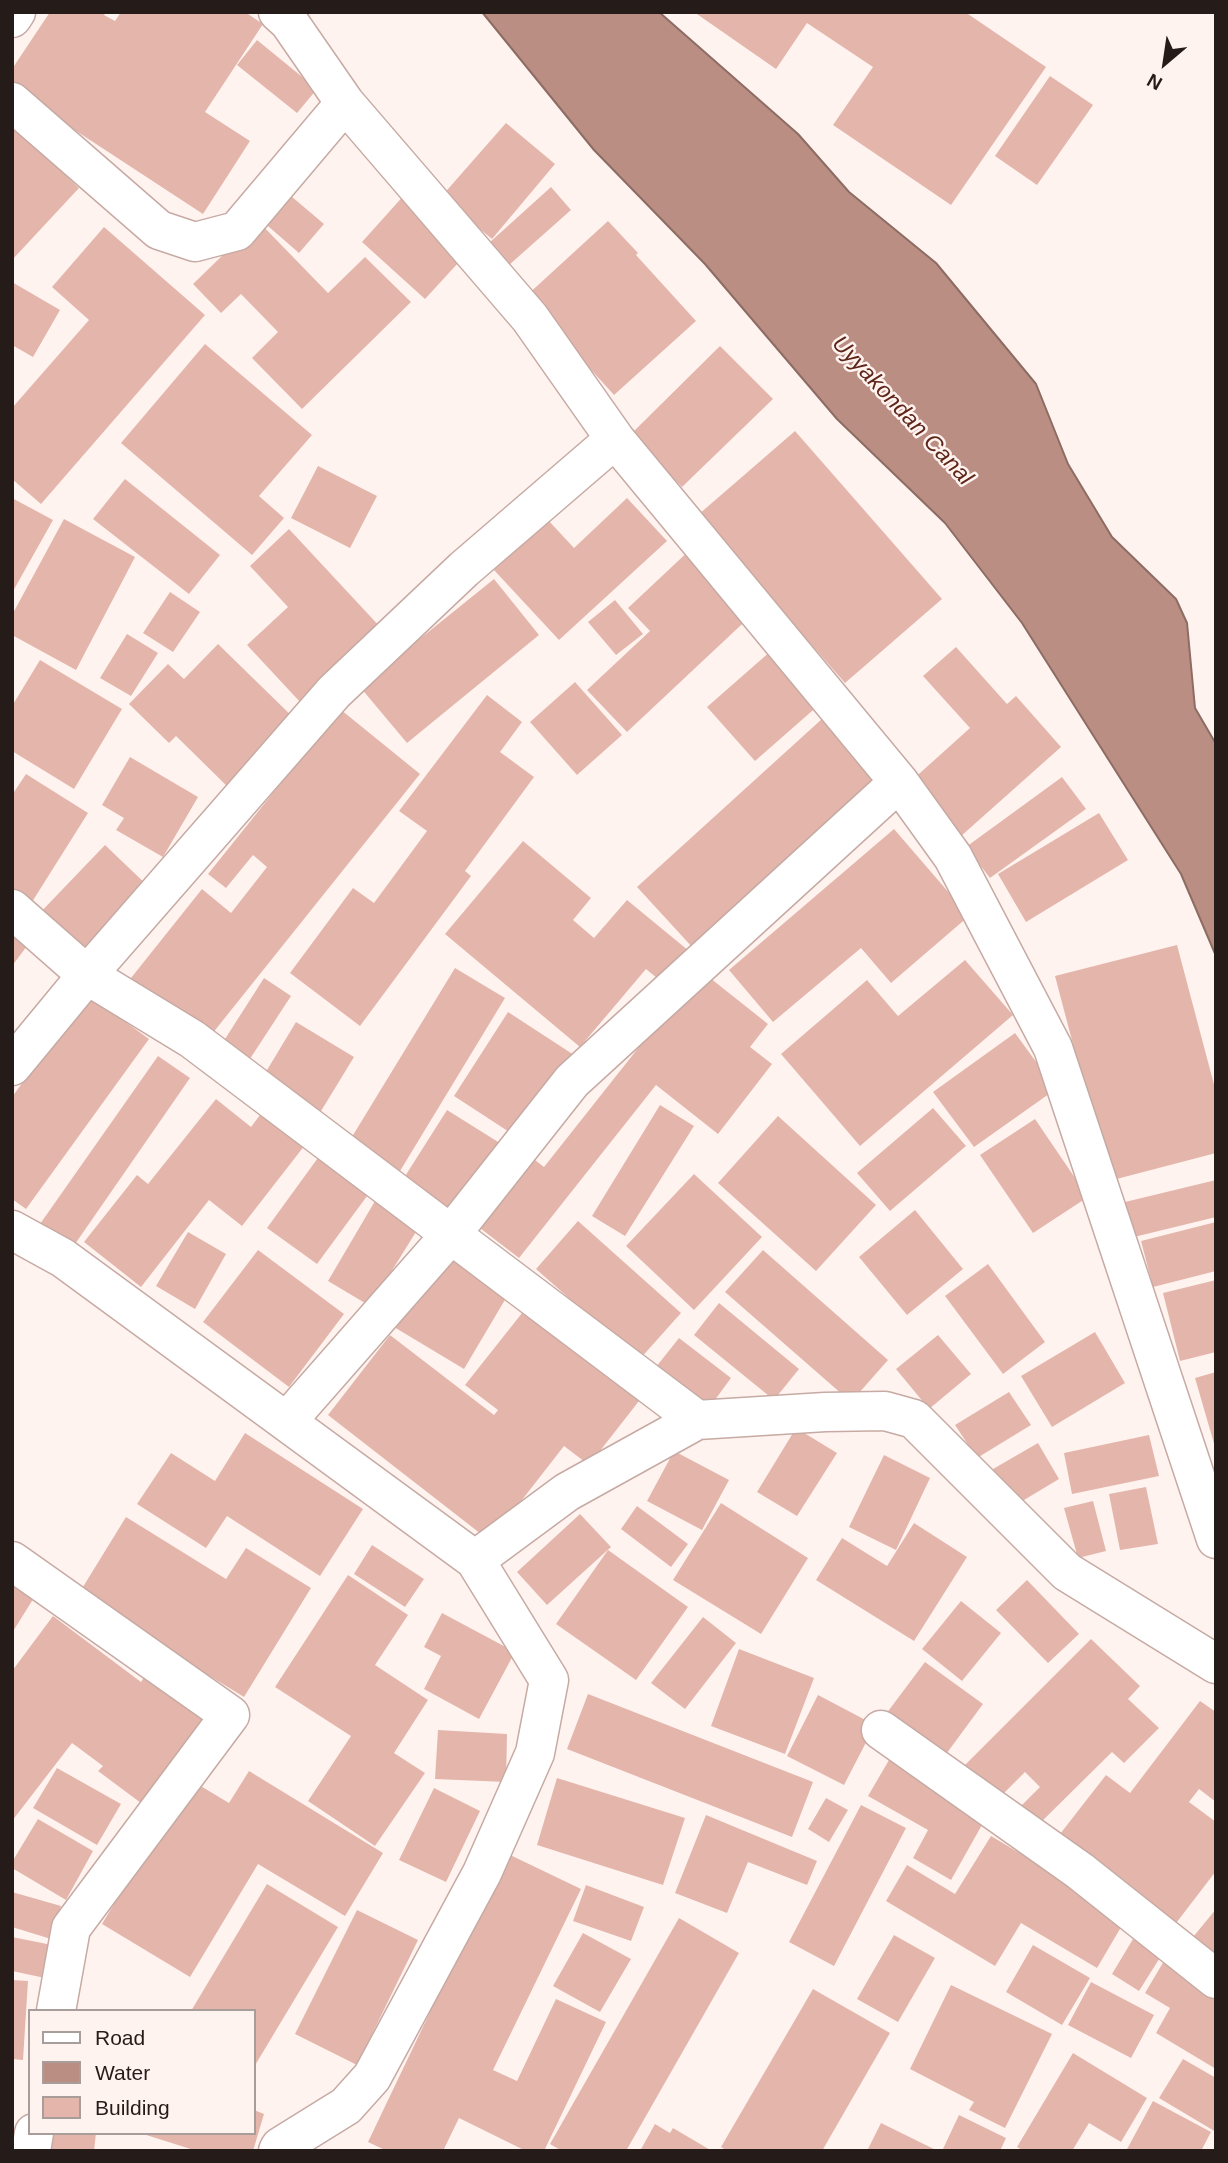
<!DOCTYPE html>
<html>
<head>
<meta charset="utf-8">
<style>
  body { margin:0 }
  #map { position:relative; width:1228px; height:2163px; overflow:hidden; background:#fff3f0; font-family:Helvetica,sans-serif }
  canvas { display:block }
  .frame { position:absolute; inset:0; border:14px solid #251b19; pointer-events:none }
  .legend { position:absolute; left:28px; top:2009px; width:228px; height:126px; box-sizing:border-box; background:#fff3f0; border:2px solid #a89d9a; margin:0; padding:9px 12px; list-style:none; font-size:21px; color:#251b19 }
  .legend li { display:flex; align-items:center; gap:14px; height:35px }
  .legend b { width:35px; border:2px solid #a89d9a }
  .north { position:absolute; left:1130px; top:28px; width:70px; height:70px; -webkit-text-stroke:5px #fff3f0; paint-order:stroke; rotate:209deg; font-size:19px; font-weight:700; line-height:28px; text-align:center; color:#251b19 }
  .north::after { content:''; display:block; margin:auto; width:24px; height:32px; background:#251b19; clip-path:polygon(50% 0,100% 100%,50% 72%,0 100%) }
</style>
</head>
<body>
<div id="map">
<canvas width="1228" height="2163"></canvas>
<div class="frame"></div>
<ul class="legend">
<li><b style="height:9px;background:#fff"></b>Road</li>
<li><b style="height:19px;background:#ba8e83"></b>Water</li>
<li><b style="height:19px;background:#e4b6ab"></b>Building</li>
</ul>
<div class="north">N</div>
</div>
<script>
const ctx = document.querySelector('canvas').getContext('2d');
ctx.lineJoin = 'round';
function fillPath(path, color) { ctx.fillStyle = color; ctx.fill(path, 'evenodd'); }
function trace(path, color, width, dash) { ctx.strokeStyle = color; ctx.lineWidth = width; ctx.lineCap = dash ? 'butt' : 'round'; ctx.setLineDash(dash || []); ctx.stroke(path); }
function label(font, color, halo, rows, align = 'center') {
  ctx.font = font + ' Helvetica,sans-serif'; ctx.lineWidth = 5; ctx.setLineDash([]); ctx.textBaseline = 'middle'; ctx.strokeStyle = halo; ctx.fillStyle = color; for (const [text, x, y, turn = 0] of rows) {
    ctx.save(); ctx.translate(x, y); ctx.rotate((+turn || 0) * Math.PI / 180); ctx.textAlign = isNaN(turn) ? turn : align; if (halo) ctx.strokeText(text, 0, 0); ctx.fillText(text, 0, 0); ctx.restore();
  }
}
const water = new Path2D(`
  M482 12H659L798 134 849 192 936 263 1036 384 1068 464 1112 537 1176 599 1187 623 1195 708 1216 744V956L1181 874 1022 623 945 523 837 419 705 264 594 150Z`);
fillPath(water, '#ba8e83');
trace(water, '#8d6c63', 2);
fillPath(new Path2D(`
  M50 12H106L104 15 115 21 121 12H245L263 24 205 112 250 141 203 214 12 89V69Z
  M694 12H965L1046 67 951 205 833 125 873 67 807 23 776 69Z
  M257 40 317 89 297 113 237 65Z
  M1050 76 1093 105 1037 185 995 156Z
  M506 123 555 164 492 239 441 197Z
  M12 125 79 188 12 260Z
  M551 187 571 210 509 265 489 243Z
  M285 191 324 224 299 253 261 220Z
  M406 193 470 250 425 299 362 242Z
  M258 221 328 293 365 257 411 302 302 409 252 358 278 332 241 294 221 313 193 284Z
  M608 221 638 253 636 255 696 321 614 395 525 297Z
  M104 227 205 315 41 504 12 479V408L89 320 52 287Z
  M12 282 60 310 33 357 12 345Z
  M205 344 312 435 259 496 284 518 252 555 121 443Z
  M720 346 773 399 682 487 630 435Z
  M795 431 942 599 845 683 698 515Z
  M318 466 377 496 350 548 291 518Z
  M125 479 220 555 189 594 93 519Z
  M12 498 53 520 12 593Z
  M627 498 667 541 559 640 494 570 548 520 574 548Z
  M64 519 135 557 76 670 12 635V615Z
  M289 529 382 629 301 703 247 645 288 607 250 566Z
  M694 546 756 611 627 732 587 690 650 631 628 608Z
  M494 579 539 635 407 743 360 687Z
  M170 592 200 612 173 652 143 633Z
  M615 600 643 634 616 655 588 622Z
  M127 634 158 653 131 696 100 678Z
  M218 644 299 723 232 791 176 736 169 743 129 704 168 664 184 679Z
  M956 647 1007 704 1016 696 1061 747 960 837 910 782 970 728 923 676Z
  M772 650 820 704 755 761 707 707Z
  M40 660 122 709 74 789 12 751V706Z
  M575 682 622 735 577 775 530 722Z
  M487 695 522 722 500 752 534 777 465 871 471 876 360 1026 290 973 353 888 374 903 427 831 399 811Z
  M335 705 420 774 204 1044 127 983 202 889 231 913 267 867 253 855 226 888 208 874 301 758Z
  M823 718 878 778 693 948 637 887Z
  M130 757 198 797 163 857 116 830 124 818 102 805Z
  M26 774 88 813 32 902 12 890V795Z
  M1062 777 1086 809 990 878 966 847Z
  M1099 813 1128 860 1026 922 998 874Z
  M894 829 969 916 891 983 861 948 773 1022 729 970Z
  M523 841 591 898 573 920 594 938 627 900 689 951 663 983 646 969 580 1047 445 934Z
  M105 845 150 888 79 960 35 918Z
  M12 917 36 934 12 966Z
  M1177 945 1216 1092V1153L1109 1181 1055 976Z
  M965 960 1013 1015 860 1146 781 1054 867 980 898 1016Z
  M455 968 505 998 397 1176 347 1145Z
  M700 970 768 1024 750 1047 772 1064 718 1134 656 1085 519 1258 476 1225 531 1157 544 1167Z
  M264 978 291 996 244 1068 218 1050Z
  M87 994 149 1039 26 1209 12 1199V1097Z
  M508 1012 574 1055 520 1139 454 1096Z
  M296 1022 354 1057 318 1116 261 1080Z
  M1015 1033 1056 1089 974 1147 933 1092Z
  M158 1056 190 1078 73 1247 40 1224Z
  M216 1099 251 1127 263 1111 305 1145 242 1226 209 1200 141 1287 84 1242 137 1175 148 1184Z
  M660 1105 694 1126 625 1236 592 1216Z
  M933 1108 966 1146 890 1211 857 1173Z
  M447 1110 503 1145 458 1216 402 1181Z
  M778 1116 876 1205 816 1271 718 1183Z
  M1035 1119 1088 1197 1033 1233 980 1155Z
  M320 1155 370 1192 317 1264 267 1228Z
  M694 1174 762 1237 694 1310 626 1246Z
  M1216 1180V1217L1134 1237 1125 1202Z
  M375 1201 419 1227 370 1306 328 1281Z
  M915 1210 963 1269 907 1315 859 1257Z
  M578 1221 681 1313 639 1360 536 1269Z
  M1216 1222V1271L1153 1287 1141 1241Z
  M188 1232 226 1254 195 1309 156 1286Z
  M258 1250 344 1314 289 1387 203 1322Z
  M763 1250 888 1360 851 1402 725 1292Z
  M440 1251 509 1293 464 1369 394 1327Z
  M988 1264 1045 1342 1003 1374 945 1296Z
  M1216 1280V1352L1180 1361 1163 1293Z
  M530 1303 646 1392 589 1465 564 1446 490 1541 328 1415 390 1335 494 1415 498 1410 465 1385Z
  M719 1303 799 1369 774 1400 694 1335Z
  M1095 1332 1125 1383 1052 1427 1021 1376Z
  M938 1335 971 1374 929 1409 896 1369Z
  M679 1338 731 1378 709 1408 656 1367Z
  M1216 1372V1447H1215L1195 1378Z
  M1009 1392 1031 1425 977 1458 955 1425Z
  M796 1428 837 1453 797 1516 757 1492Z
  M245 1433 363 1509 320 1576 227 1516 206 1548 137 1504 171 1453 215 1481Z
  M1149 1435 1159 1476 1072 1494 1064 1453Z
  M1038 1443 1059 1479 1014 1506 993 1469Z
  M674 1451 729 1480 702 1530 647 1501Z
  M884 1455 930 1478 896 1550 849 1527Z
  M1146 1487 1158 1544 1120 1550 1109 1494Z
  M1093 1501 1106 1551 1078 1558 1064 1508Z
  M721 1503 808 1558 761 1634 673 1580Z
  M637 1506 688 1544 671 1567 621 1529Z
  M580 1514 611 1547 547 1605 517 1572Z
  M126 1517 226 1579 246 1548 311 1588 244 1697 78 1595Z
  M914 1523 967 1557 914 1641 816 1580 842 1538 887 1566Z
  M372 1545 424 1579 405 1607 354 1574Z
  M608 1550 688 1607 636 1680 556 1624Z
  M12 1571 40 1588 12 1633Z
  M348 1575 408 1615 375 1665 428 1700 394 1753 425 1773 375 1846 308 1801 351 1736 275 1687Z
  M1027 1580 1079 1634 1048 1663 996 1610Z
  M961 1601 1001 1633 962 1681 922 1649Z
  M442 1613 515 1652 479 1719 424 1689 441 1656 424 1647Z
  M53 1616 141 1682 145 1676 211 1726 149 1809 98 1771 103 1766 72 1743 12 1821V1671Z
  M703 1617 736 1643 685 1709 651 1683Z
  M1091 1639 1140 1686 1128 1699 1159 1728 1124 1763 1112 1752 1030 1833 1012 1815 1040 1787 1025 1772 995 1802 961 1769Z
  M739 1649 814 1678 785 1754 711 1726Z
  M925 1662 983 1704 941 1761 883 1718Z
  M588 1694 813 1782 792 1837 567 1749Z
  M818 1695 875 1725 844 1785 787 1756Z
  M1200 1701 1216 1712V1802L1199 1789 1189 1802 1216 1822V1871L1170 1931 1053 1843 1106 1775 1130 1793Z
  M438 1730 507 1734 506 1782 435 1779Z
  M889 1760 987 1816 951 1880 913 1858 928 1830 868 1796Z
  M57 1768 121 1804 97 1845 33 1808Z
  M249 1771 383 1853 345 1916 258 1864 190 1977 102 1924 189 1779 229 1803Z
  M557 1778 685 1818 663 1885 537 1845Z
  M434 1788 480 1811 446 1882 399 1860Z
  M826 1798 848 1810 829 1842 808 1829Z
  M861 1805 906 1828 834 1966 789 1942Z
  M706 1815 817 1861 807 1885 748 1862 727 1913 675 1893Z
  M38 1819 93 1851 66 1900 12 1868V1862Z
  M991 1836 1127 1917 1097 1968 1021 1923 995 1966 886 1901 907 1865 955 1894Z
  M506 1853 581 1889 493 2070 517 2081 556 1999 606 2022 544 2151H526L459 2118 443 2151H387L368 2142Z
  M267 1884 338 1927 254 2067V2011H191Z
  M586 1885 644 1907 631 1941 573 1921Z
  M12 1892 61 1906 51 1939 12 1927Z
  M1216 1909V1953L1211 1959 1189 1942Z
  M357 1910 418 1940 357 2065 295 2034Z
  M679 1918 739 1953 626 2151H562L550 2144Z
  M583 1933 631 1959 600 2012 553 1986Z
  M894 1935 935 1958 898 2022 857 1999Z
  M12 1937 52 1945 45 1978 12 1971Z
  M1133 1939 1161 1956 1139 1991 1112 1974Z
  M1033 1945 1090 1978 1062 2025 1006 1992Z
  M1164 1961 1216 1992V2069L1156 2033 1170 2008 1145 1993Z
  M12 1980 28 1981 23 2060 12 2059Z
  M1091 1982 1154 2015 1131 2058 1068 2025Z
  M951 1985 1052 2034 1005 2128 969 2110 974 2102 910 2069Z
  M813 1989 890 2033 822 2151H727L721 2147Z
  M1073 2053 1147 2098 1121 2142 1089 2123 1072 2151H1024L1017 2147Z
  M1183 2059 1216 2078V2132L1159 2098Z
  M1153 2101 1211 2132 1201 2151H1126Z
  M254 2110 264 2114 253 2151H197L143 2134 254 2133Z
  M959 2115 1006 2138 1000 2151H942Z
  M881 2123 938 2151H867Z
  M655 2124 670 2133 673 2128 712 2151H640Z
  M41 2133H96L94 2151H39Z`), '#e4b6ab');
const street = new Path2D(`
  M278 12 289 22 345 103 530 318 615 439 899 782 953 857 1053 1048 1216 1539
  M12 18 16 12
  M12 102 159 230 195 242 237 231 345 103
  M12 909 87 975 192 1039 697 1420
  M12 1066 87 975 334 692 464 569 615 439
  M12 1230 63 1258 475 1560 567 1492 697 1420 825 1412 885 1411 914 1419 1067 1572 1216 1664
  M287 1421 452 1233 572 1081 899 782
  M12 1561 230 1715 71 1928 56 2011
  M881 1730 1080 1871 1216 1979
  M31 2151 34 2133
  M278 2151 280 2147 346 2106 372 2077 482 1873 535 1753 549 1680 475 1560`);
trace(street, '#c6aaa3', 41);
trace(street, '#fff', 38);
label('italic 23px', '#5e2619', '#fff3f0', [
  ["Uyyakondan Canal",902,411,47]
]);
</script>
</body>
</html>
